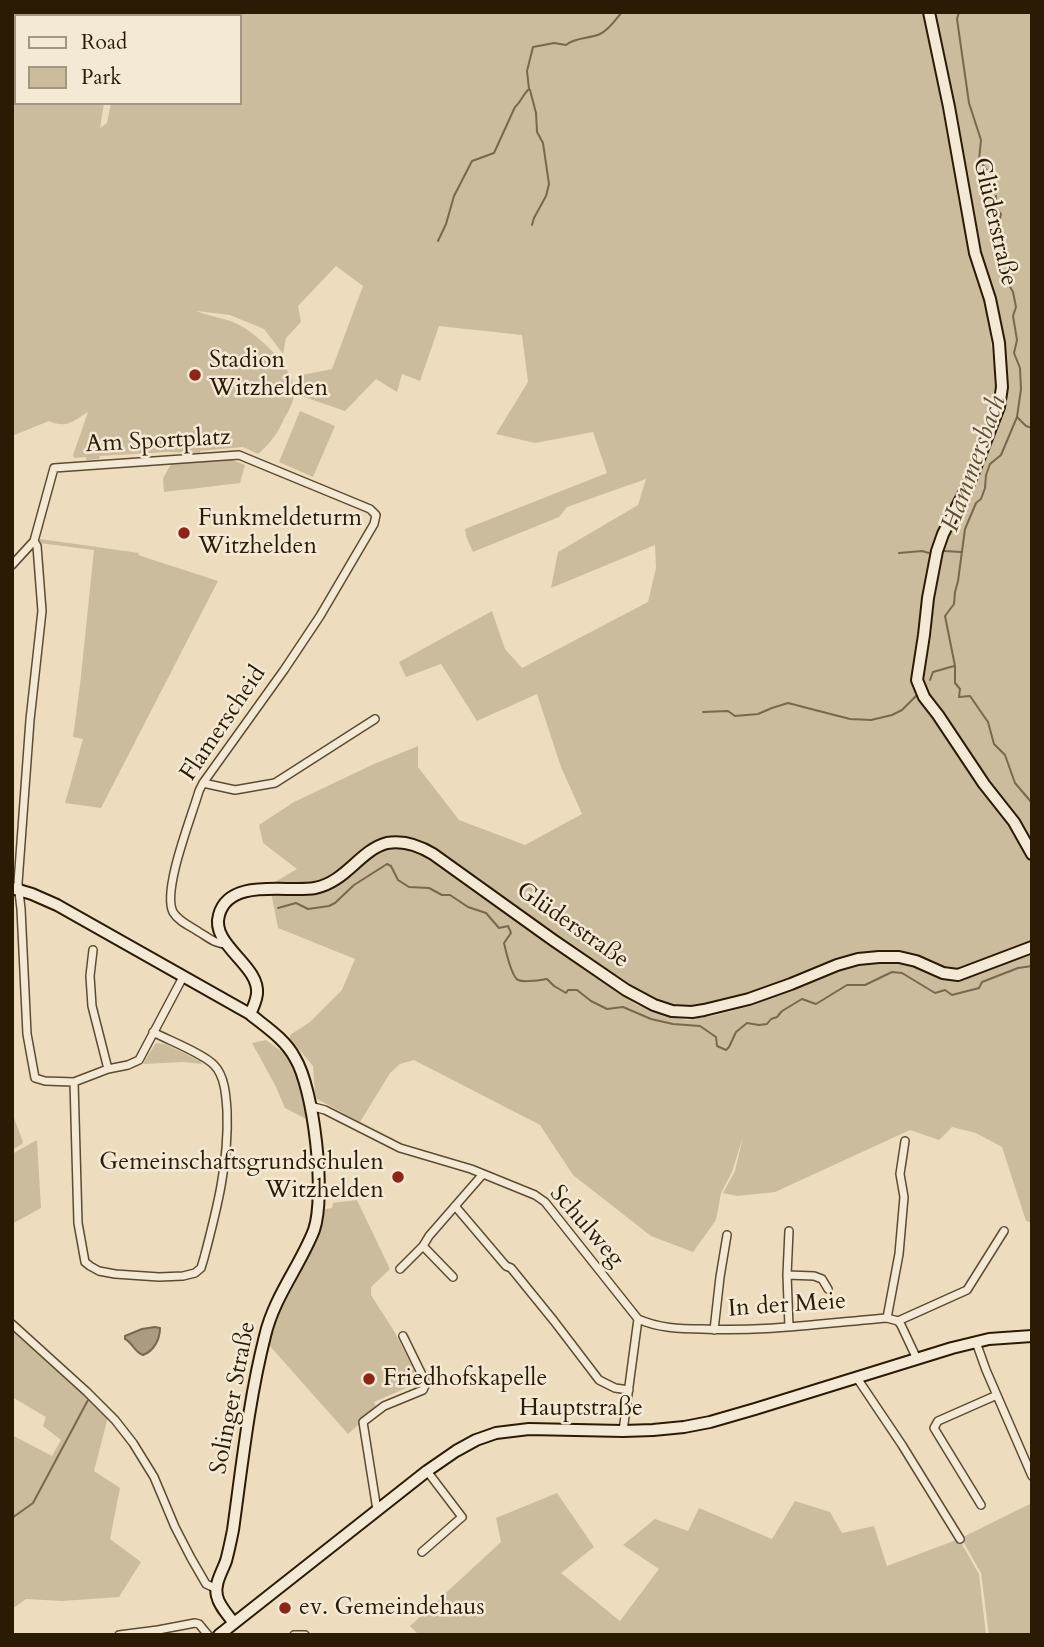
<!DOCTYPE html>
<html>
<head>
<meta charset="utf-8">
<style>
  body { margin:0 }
  #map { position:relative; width:1044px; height:1647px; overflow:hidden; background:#edddbe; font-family:Cardo,serif }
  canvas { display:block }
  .frame { position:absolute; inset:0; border:14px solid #2c1b04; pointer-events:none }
  .legend { position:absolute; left:14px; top:14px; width:228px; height:91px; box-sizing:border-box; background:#f3e9d5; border:2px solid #a39781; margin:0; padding:9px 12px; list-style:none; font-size:21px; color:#2c1b04 }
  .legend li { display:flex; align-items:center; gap:14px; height:35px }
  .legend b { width:35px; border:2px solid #a39781 }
</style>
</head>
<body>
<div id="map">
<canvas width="1044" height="1647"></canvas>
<div class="frame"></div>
<ul class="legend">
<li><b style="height:9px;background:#f3e9d5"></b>Road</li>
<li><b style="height:19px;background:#ccbc9e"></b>Park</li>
</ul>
</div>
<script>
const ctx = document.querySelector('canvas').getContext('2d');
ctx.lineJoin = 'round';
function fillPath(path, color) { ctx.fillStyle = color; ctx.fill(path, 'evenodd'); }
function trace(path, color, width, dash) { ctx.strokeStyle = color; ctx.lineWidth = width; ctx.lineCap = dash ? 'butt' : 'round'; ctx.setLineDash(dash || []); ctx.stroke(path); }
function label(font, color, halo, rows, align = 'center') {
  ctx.font = font + ' Cardo,serif'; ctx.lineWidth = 5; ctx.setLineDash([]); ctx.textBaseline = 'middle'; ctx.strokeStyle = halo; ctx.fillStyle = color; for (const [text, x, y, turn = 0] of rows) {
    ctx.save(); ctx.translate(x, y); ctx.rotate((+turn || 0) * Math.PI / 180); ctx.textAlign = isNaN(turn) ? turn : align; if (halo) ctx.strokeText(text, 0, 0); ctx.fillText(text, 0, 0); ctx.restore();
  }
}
fillPath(new Path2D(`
  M73 12H126L125 16H71Z
  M131 12H924L970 257 987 309 997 390 996 401 965 480 947 517 915 657C912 676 910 682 920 699L971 775 1011 824 1021 842 1032 865V942L959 970 942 969 922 958 905 954 884 952 865 953 836 960 779 984 754 993 703 1006 678 1008 661 1004 636 992 603 970 440 854 393 840 325 882 270 885 297 869 263 843 259 825 294 802 374 764 418 746V767L459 820 525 845 582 814 561 767 537 694 477 721 441 664 406 677 399 662 492 611 505 649 522 668 648 602 656 568 655 545 551 588 558 552 638 505 646 479 567 507 559 517 473 552 466 536 465 529 607 473 593 432 535 443 496 434 528 382 522 335 439 326 420 381 402 374 397 392 376 379 345 411 304 397 302 375 332 369 363 286 336 266 298 306 301 322 286 338 283 354 264 329 230 315 196 311C210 317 229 318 243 327 261 338 292 367 294 388 296 399 289 410 284 419 278 433 270 444 258 454L243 447 200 451V453L168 452 100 456 99 459 86 460V457L74 458 73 455 88 412C73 421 67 429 49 421L12 436V41L16 32V103H104L100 128 107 123 111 103H240V16H130Z
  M934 12H1032V844L969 754 939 706 929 695 923 675 931 637 933 606 939 564 946 541 999 418 997 314 992 287 982 259Z
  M300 411 335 426 313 477 279 462Z
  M228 458 245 465 240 483 164 492 163 478 173 461Z
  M40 539 139 553 138 555 218 581 101 808 65 803 83 739 73 737 80 685 94 550 39 543Z
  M391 847 413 849 430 857 635 1004 662 1015 687 1020 716 1015 751 1006 826 975 855 966 876 962 903 964 916 967 942 979 957 981 966 979 991 968 1032 954V1223L1026 1221 1002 1147 976 1133 952 1127 939 1140 910 1130 775 1192 737 1196 723 1193 735 1171 743 1137 732 1172 721 1193 716 1220 693 1252 651 1236 573 1175 540 1125 414 1060 400 1064 390 1073 360 1122 317 1099 315 1094 313 1066 290 1039V1035L310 1022 342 990 355 959 278 928 271 892C295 891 321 894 342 882 360 871 370 854 391 847Z
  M266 1040 285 1054 299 1083 306 1119 285 1108 276 1087 252 1043Z
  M156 1043 165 1044 200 1061 202 1064 183 1062 143 1064Z
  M14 1118 23 1142 22 1144 12 1150V1119Z
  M37 1140 41 1208 12 1224V1154Z
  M357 1200 390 1269 371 1287V1295L394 1331 420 1382 374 1402 377 1408 348 1434 269 1345 275 1323 286 1296 321 1230 325 1209 332 1208 333 1203Z
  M12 1331 55 1366 108 1417 94 1471 120 1488 110 1539 141 1562 119 1597 62 1601 26 1599 12 1609V1435L52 1456 61 1440 43 1426 46 1417 12 1397Z
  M557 1493 594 1547 561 1573 620 1621 659 1569 623 1545 655 1519 688 1531 699 1508 772 1539 795 1501 830 1512 842 1533 874 1526 887 1566 959 1539 979 1574 986 1635H419L410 1626 501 1542 496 1518Z
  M1032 1503V1635H989L981 1573 961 1538Z`), '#ccbc9e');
const water = new Path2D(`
  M155 1327 160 1328C160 1339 154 1351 143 1355 134 1352 133 1343 125 1339V1336L142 1329Z`);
fillPath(water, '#ab9b7f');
trace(water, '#78684e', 2);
trace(new Path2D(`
  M959 12 957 19 969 103 981 140 979 160 990 174
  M530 90 536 113 537 132 543 143 549 184 546 196 534 218 532 225
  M996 196 995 207 1001 214 999 222 994 231V249L1003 274 1013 292 1016 307 1013 316 1017 340 1014 353 1020 368 1021 389 1017 417 1001 455 990 464 986 475 985 488 981 499 976 503 965 529 958 581 955 592 954 604 945 616 955 666V683L960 689 959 697 970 696 988 722 994 744 1005 755 1015 783 1032 803
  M438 241 446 224 454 196 472 161 494 153 515 107C521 102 523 94 529 89L527 71 533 47 554 43 566 45C576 37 589 39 600 34 609 30 616 19 622 12
  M1017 417 1026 426 1032 428
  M944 551 961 552
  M899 553 922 551 929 553
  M930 680 933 672 954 666
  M703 712 728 711 735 716 758 714 772 708 788 703 850 719 871 720 892 715 902 710 916 696
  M278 908 296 903 308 909 329 906 335 903 354 885 387 864 391 866 398 880 409 887 429 888 442 895H450L468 907 486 913 499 928 508 926 511 933 504 943C506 951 511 976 518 980 525 983 539 980 547 979L554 986 566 993 568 990H577L591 1001 607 1009 623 1007 651 1019 673 1024 700 1026 716 1037 717 1046 726 1050 729 1047 736 1032 747 1023 759 1025 767 1024 771 1019 777 1017 782 1011 802 999 816 1004 847 985H865L892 972 902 973 935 993 945 990 952 995 979 988 982 982 1018 968 1032 966
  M12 1518 33 1503 88 1400`), '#78684e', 2);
const street = new Path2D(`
  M34 541 37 546 42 611 30 720 18 883 21 909 27 1034 35 1078 45 1081 74 1082 108 1069 128 1065 139 1060 183 977
  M12 565 34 541 54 468 239 455 370 509 376 515 374 524 320 616 284 670 203 783 199 791C192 816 162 890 173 912 178 921 190 926 199 932 208 937 216 945 228 944
  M203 783 235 790 275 783 375 719
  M93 950 90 976 92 1006 108 1069
  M74 1082 78 1223 85 1262 90 1266 99 1271 115 1274 159 1277 183 1276 195 1273 201 1268 204 1258C217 1209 229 1162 227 1111 226 1096 225 1076 214 1065 204 1054 168 1040 153 1032
  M310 1106 325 1110 400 1148 471 1169 535 1195 545 1202 638 1319 623 1431
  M455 1206 506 1266 511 1268 554 1321 599 1380 615 1388 629 1390
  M423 1246 453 1277
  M400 1269 423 1246 429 1236 483 1174
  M787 1275 789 1231
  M887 1318 899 1254 904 1197 900 1174 905 1141
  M638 1319C658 1328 680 1329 702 1329 764 1332 825 1323 887 1318L898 1321 901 1325 917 1359
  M898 1321 967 1290 1004 1231
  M12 1324 87 1392 115 1420 133 1443 154 1477 175 1527 191 1558 206 1584 217 1589
  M789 1327 787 1275 814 1276 822 1279 828 1289
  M714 1330 720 1277 727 1235
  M976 1342 986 1370 1032 1476
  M857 1378 902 1445 960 1539
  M981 1505 934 1428 938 1421 997 1395
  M377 1510 363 1422 384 1406 423 1390 426 1383 403 1336
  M422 1552 462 1517 427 1471
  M119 1635 158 1630 195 1623 199 1624 208 1635
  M294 1635H305`);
const secondary = new Path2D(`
  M929 12 949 107 975 253 990 299 999 343 1002 387 999 407 971 479 943 534 937 551 928 598 924 635 917 680 924 697 938 715 984 784 1014 822 1032 854
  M12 888 32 894 57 905 250 1014C266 1027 285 1039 295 1058 314 1089 326 1195 314 1230 300 1266 274 1297 265 1336 249 1399 242 1465 233 1530 231 1540 229 1550 226 1561 222 1572 214 1584 217 1596 219 1606 228 1615 234 1623
  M250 1014C253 1008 256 1001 257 994 260 965 210 945 219 915 229 877 288 893 315 888 346 882 360 850 387 843 403 840 420 846 433 854L553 940 626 990 654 1005 672 1011 692 1012 704 1010 749 999 791 984 837 965 858 959 879 957H899L916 961 943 973 958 975 1032 947
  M219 1635 427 1471 456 1451 476 1440 496 1433 529 1429 623 1431 653 1430 684 1427 710 1422 755 1409 952 1348 989 1339 1032 1336`);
trace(street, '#5c4c32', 10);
trace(secondary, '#2c1b04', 14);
trace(street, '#f3e9d5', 7);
trace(secondary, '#f3e9d5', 10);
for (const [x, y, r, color] of [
  [195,375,7,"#8f2418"],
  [184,533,7,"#8f2418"],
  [398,1177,7,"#8f2418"],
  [369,1379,7,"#8f2418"],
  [285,1608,7,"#8f2418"]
]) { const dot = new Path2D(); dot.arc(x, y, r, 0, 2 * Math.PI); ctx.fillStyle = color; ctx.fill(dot); trace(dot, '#f3e9d5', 2.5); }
label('24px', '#2c1b04', '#f3e9d5', [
  ["Glüderstraße",994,222,77],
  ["Am Sportplatz",158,442,-3],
  ["Flamerscheid",224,724,-56],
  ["Glüderstraße",572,926,35],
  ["Schulweg",586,1227,49],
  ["In der Meie",787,1306,-4],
  ["Solinger Straße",234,1398,-79],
  ["Hauptstraße",581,1409]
]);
label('24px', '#2c1b04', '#f3e9d5', [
  ["Stadion",209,361],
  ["Witzhelden",209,389],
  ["Funkmeldeturm",198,519],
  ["Witzhelden",198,547],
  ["Gemeinschaftsgrundschulen",384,1163,"right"],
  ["Witzhelden",384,1191,"right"],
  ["Friedhofskapelle",383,1379],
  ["ev. Gemeindehaus",299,1608]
], 'left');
label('italic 26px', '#5f4e35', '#f3e9d5', [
  ["Hammersbach",975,464,-70]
]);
</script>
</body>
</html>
